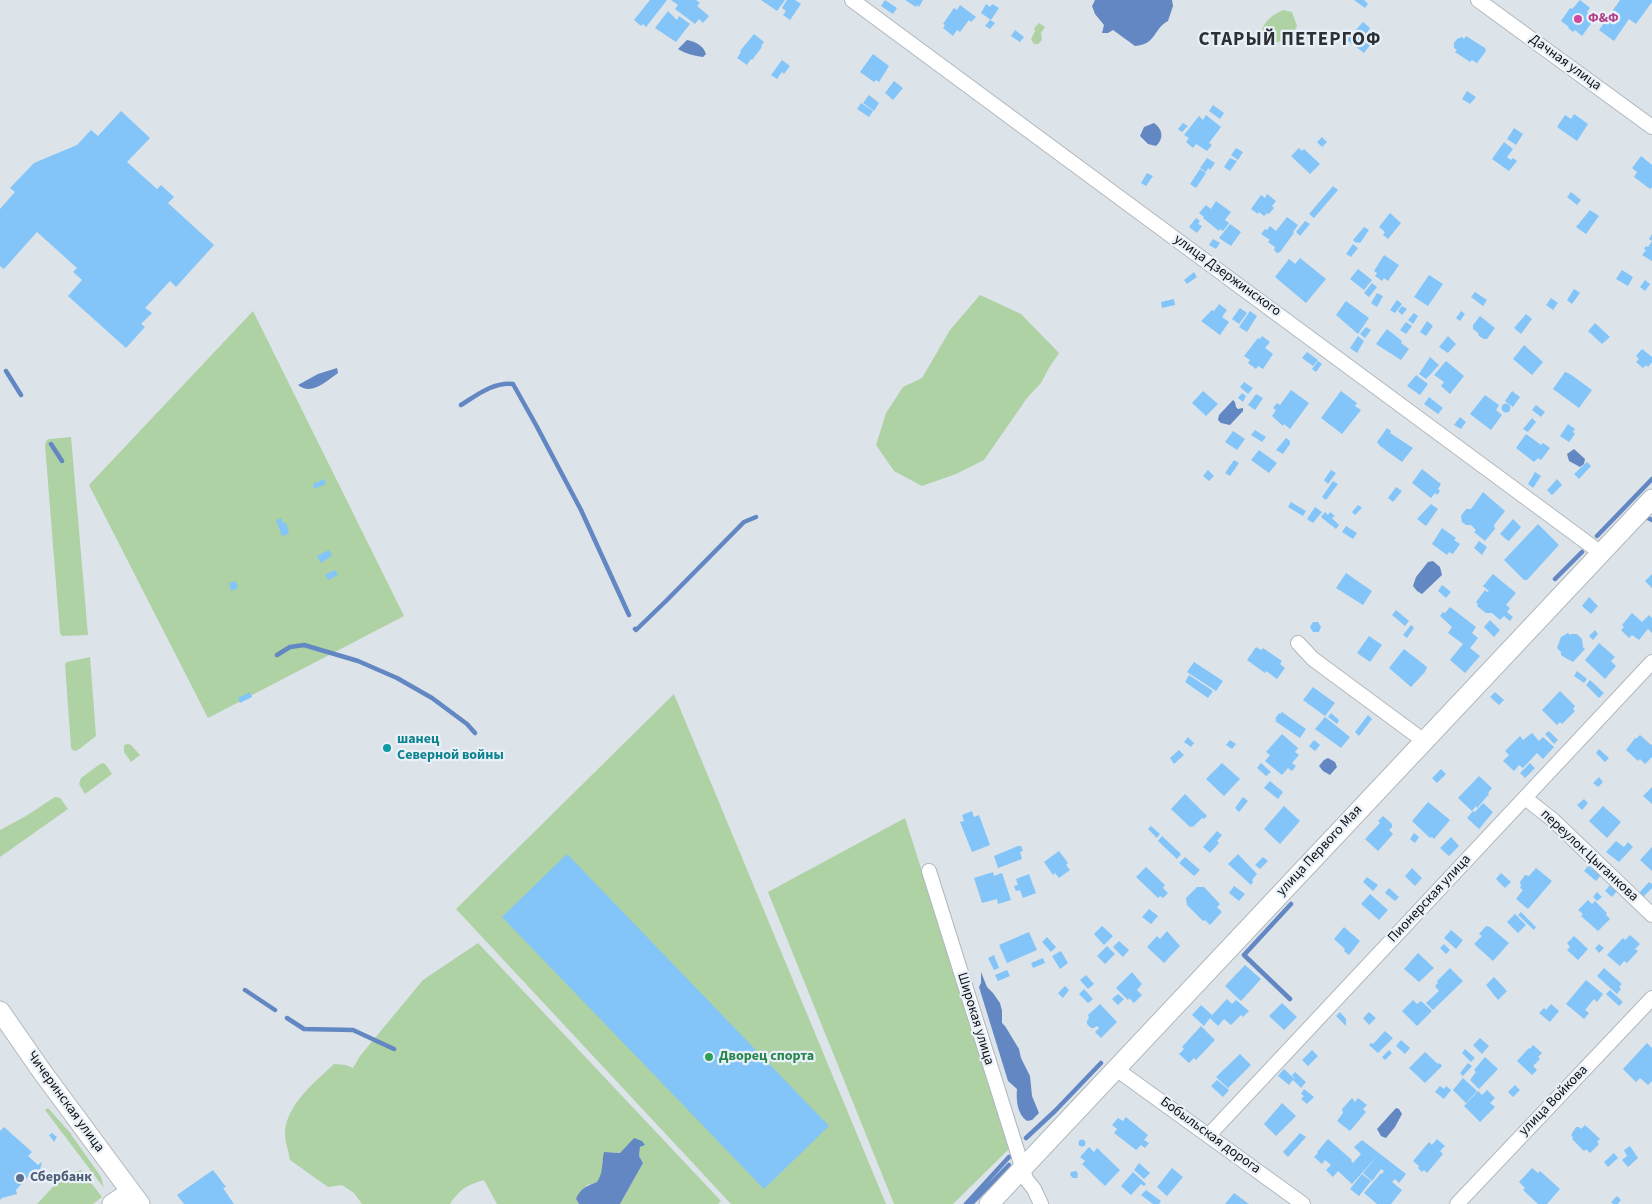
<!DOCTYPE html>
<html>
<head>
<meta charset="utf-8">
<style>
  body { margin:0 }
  canvas { display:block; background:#dce3e9 }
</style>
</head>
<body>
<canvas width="1652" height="1204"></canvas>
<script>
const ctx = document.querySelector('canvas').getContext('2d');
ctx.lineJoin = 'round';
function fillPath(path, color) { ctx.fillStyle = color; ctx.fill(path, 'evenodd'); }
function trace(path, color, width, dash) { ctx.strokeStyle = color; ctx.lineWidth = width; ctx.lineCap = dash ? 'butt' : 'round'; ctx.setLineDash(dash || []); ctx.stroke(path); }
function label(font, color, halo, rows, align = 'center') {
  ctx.font = font + ' "Source Sans 3",sans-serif'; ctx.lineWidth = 4.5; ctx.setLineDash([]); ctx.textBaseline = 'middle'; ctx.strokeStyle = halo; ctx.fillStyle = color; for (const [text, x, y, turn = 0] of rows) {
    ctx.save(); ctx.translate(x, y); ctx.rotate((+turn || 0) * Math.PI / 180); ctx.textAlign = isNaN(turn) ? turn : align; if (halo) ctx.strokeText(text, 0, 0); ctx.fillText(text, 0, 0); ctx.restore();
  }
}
fillPath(new Path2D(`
  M1283 10 1292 12 1297 26C1291 38 1278 46 1266 41L1261 33C1264 21 1272 15 1283 10Z
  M1039 23 1045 27 1041 33 1042 40 1038 44H1034L1031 39 1035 31 1034 28Z
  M980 295 1021 314 1059 353 1049 368 1041 383 1027 398 984 460 956 474 922 486 894 471 876 445 886 413 903 387 922 378 950 330Z
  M253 311 404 616 208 718 89 485Z
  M71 437 88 635 62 636 60 633 45 445 47 440 50 439Z
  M90 657 96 736 78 750 74 751 71 748 65 664 67 662Z
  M674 694 886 1204H731L456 909Z
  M128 744 131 745 140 755 131 762 124 752V745Z
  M103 763 106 765 112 774 85 794 79 784 81 778 100 764Z
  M55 797 60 798 68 809 0 857V830L26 816Z
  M905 818 1010 1148 953 1204H894L768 892Z
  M478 943 721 1201 718 1204H620L643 1163 639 1156 640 1147 645 1145H629L620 1153 610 1152 602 1162 603 1173 597 1182 587 1185 576 1199 579 1204H497L484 1180C467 1185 460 1189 450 1204H362L354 1193 342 1185 328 1187 290 1160C289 1152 285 1142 285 1133 286 1105 315 1082 334 1064L346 1065 353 1068 360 1056 423 980Z
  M48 1108 72 1135 71 1136 73 1137 101 1177 104 1188 45 1110Z
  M81 1170 102 1197 93 1204H37L63 1176Z`), '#aed2a4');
fillPath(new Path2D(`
  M1095 0H1172L1173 6 1168 21C1153 29 1157 44 1135 46L1113 30 1108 33H1102L1104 25 1095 14 1092 6Z
  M687 40C696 42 703 45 706 54L703 57C695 56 686 54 678 49Z
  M1154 123C1163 129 1164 139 1156 146L1148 144 1140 136 1144 127Z
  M337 368 338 373C326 381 312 396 298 385L318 374Z
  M1233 400 1235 402 1236 407 1238 409 1243 408V411L1230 425 1221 423 1218 420 1219 415Z
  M1574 449 1585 459 1584 464 1580 467 1569 461 1567 454Z
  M1433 561 1440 567 1442 575 1422 594 1417 591 1413 586 1416 577 1428 562Z
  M1328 758 1335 762 1337 767 1330 775 1323 771 1319 766 1324 760Z
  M981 972 987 987 993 993 1000 1003 1002 1011V1023L1005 1026 1019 1049 1021 1058 1030 1076 1032 1096 1039 1113 1032 1120 1027 1121C1017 1114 1016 1099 1017 1089L1008 1081 979 987 981 983Z
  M1396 1108 1399 1109 1402 1114 1395 1127 1386 1138 1381 1136 1377 1129Z
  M634 1138 642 1141 645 1145 640 1147 639 1156 643 1163 620 1204H579L576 1199C580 1189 586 1186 597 1182 604 1171 601 1165 604 1152L620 1153Z`), '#6287c2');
trace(new Path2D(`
  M6 371 21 395
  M461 405C477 395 493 382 513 384L536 425 581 510 629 615
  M51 444 62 461
  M1648 518 1652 520
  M1597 536 1652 479
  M1555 579 1582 552
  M635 629 636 630 667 600 744 522 756 517
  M277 655 290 647 304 645 358 661 397 678 432 698 467 724 475 733
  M245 990 275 1010
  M1290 999 1244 955 1291 904
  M287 1018 304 1029 353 1030 394 1049
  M1026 1138 1055 1111 1101 1063
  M966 1204 1009 1157
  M971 1204 1009 1165`), '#6287c2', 4.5);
fillPath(new Path2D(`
  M650 0H667L646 27 643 24 641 26 634 20Z
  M671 0H696L700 3 697 6 709 16 703 23 699 19 695 24 675 9 678 5Z
  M761 0H785L777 11Z
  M787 0H795L801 4 790 20 783 15 786 11 782 8Z
  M885 0 897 8 893 14 881 6Z
  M905 0H923L919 7 917 5 916 7Z
  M1354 0H1364L1368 4 1365 8Z
  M1580 0 1590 8 1587 12 1595 18 1582 36 1575 30 1573 32 1568 28 1569 27 1561 21 1570 8 1572 9Z
  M1620 0H1652V2L1636 24 1629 19 1614 41 1599 30Z
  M986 4 990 7 992 4 999 8 991 20 981 13Z
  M960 5 976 17 971 22 969 20 960 32 957 30 953 36 943 28 945 25 943 24 954 8 957 10Z
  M668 11 677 20 679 16 690 24 676 42 655 28Z
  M990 20 995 23 990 29 985 26Z
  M1363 22 1370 28 1366 34 1369 35 1371 32 1377 36 1364 53 1347 40Z
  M1015 30 1024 37 1020 42 1011 36Z
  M754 34 764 42 761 46 762 47 752 60 751 59 747 65 737 58 741 52 740 51Z
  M1466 36 1485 48 1486 51 1477 63 1472 60 1470 62 1455 52 1457 50 1454 48V43L1457 39 1462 37 1464 39Z
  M873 54 889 66 879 82 876 80 874 82 860 72Z
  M782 60 790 66 784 74 782 72 777 79 771 75Z
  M894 81 903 88 893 100 885 93Z
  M1467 91 1476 97 1470 104 1462 99Z
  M869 95 879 103 874 111 863 103Z
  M861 103 873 111 869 117 857 109Z
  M1213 105 1224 113 1220 119 1209 111Z
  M121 111 150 138 127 162 157 189 161 185 174 197 168 203 214 245 176 287 170 281 145 308 152 313 141 324 145 327 126 348 68 296 82 280 73 272 77 268 37 232 4 269 0 266V209L15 192 10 188 34 163 77 145 91 130 98 136Z
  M1574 114 1588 124 1577 141 1557 127 1565 115 1571 119Z
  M1206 115 1221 127 1209 143 1212 145 1207 151 1196 144 1193 148 1186 142 1189 138 1184 135 1199 116 1203 120Z
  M1183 123 1188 126 1182 132 1178 129Z
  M1514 128 1523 134 1516 145 1507 139Z
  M1322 137 1327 142 1322 147 1317 142Z
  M1504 142 1513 149 1507 157 1511 160 1513 158 1517 161 1509 171 1492 159Z
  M1236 148 1243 152 1238 160 1231 155Z
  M1299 148 1302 151 1304 149 1320 164 1310 174 1291 156Z
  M1641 156 1652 165V187L1650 189 1634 177 1637 172 1632 168Z
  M1207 158 1215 163 1210 170 1208 168 1206 172 1200 168Z
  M1230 158 1237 161 1230 171 1224 167Z
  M1200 169 1206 173 1196 188 1190 184Z
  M1147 173 1153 176 1146 186 1141 183Z
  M1333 186 1338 190 1314 218 1309 214Z
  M1571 192 1581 200 1577 205 1567 197Z
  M1267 194 1276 201 1272 206 1274 208 1269 214 1267 213 1264 216 1259 212 1258 214 1251 209 1261 195 1265 198Z
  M1216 201 1231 212 1225 220 1229 223 1223 231 1220 229 1219 231 1203 218 1204 217 1199 213 1206 205 1211 209Z
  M1590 210 1599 216 1586 234 1576 227Z
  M1390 213 1401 223 1388 239 1383 235 1385 232 1379 227Z
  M1287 217 1298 225 1293 232 1294 233 1280 252 1277 253 1274 250 1275 247 1268 242 1270 240 1261 234 1265 229 1267 230 1270 226 1276 231Z
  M1196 218 1200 221 1198 224 1202 226 1197 233 1189 227Z
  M1305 221 1310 224 1300 236 1296 232Z
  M1230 224 1241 232 1231 246 1219 238Z
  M1364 227 1369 230 1360 243 1357 242 1356 243 1353 240Z
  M1652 234V261L1642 255 1646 250 1644 249 1646 246 1648 247 1652 241 1649 239Z
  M1213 239 1220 243 1216 249 1209 245Z
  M1353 244 1358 248 1351 257 1346 254Z
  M1384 255 1399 265 1388 281 1384 278 1382 281 1375 276 1377 273 1374 271Z
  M1300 258 1326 279 1306 303 1275 277 1289 259 1295 264Z
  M1358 269 1372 280 1364 290 1350 279Z
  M1622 270 1633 277 1628 286 1616 279Z
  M1194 272 1197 277 1187 284 1184 280Z
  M1429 275 1443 284 1428 306 1414 297Z
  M1645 280 1650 284 1645 291 1640 287Z
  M1372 283 1377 287 1369 297 1364 293Z
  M1574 289 1580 293 1572 304 1567 300Z
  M1475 292 1487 300 1483 306 1471 297Z
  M1377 293 1383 296 1377 307 1371 303Z
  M1551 298 1558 303 1553 310 1546 305Z
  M1174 299 1175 305 1162 308 1161 302Z
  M1397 300 1402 304 1395 313 1390 310Z
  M1346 301 1369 318 1358 334 1336 315Z
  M1219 304 1227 310 1222 317 1229 322 1220 335 1201 321 1212 310 1214 311Z
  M1402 306 1407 309 1402 315 1398 311Z
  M1240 308 1247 313 1239 324 1232 319Z
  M1250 311 1257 316 1247 332 1239 327Z
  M1461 311 1465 314 1460 321 1456 318Z
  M1414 313 1418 316 1413 324 1408 320Z
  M1526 314 1532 319 1521 334 1514 328Z
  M1480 316 1495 328 1487 339H1484L1479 336 1478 333 1473 329V325Z
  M1427 321 1433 326 1426 336 1420 332Z
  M1406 322 1412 326 1406 334 1400 330Z
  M1595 323 1610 337 1602 344 1588 331Z
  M1366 327 1371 330 1365 338 1360 334Z
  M1387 329 1402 341 1401 343 1409 349 1401 360 1376 344Z
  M1262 336 1270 342 1265 348 1273 354 1263 369 1258 366 1256 369 1248 363 1250 360 1244 356 1258 338 1260 339Z
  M1358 336 1364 341 1357 353 1350 348Z
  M1448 336 1456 344 1448 353 1439 347Z
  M1524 345 1543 362 1532 375 1513 359Z
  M1642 349 1652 357V362L1648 367 1646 365 1643 368 1636 362 1639 359 1636 356Z
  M1307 352 1318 360 1313 366 1302 358Z
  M1430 357 1439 365 1426 379 1419 374Z
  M1318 361 1322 364 1316 372 1312 369Z
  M1446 361 1464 376 1450 394 1441 386 1444 382 1434 375Z
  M1565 372 1570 374 1592 390 1579 408 1553 389Z
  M1416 375 1428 384 1420 395 1407 386Z
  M1244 382 1253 388 1248 394 1240 387Z
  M1291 390 1309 403 1290 429 1284 424 1283 426 1272 416 1276 410 1273 408 1277 403 1280 405Z
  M1203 391 1218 404 1206 416 1192 403Z
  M1341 391 1357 403 1355 406 1361 410 1342 434 1321 418Z
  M1512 391 1520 397 1513 407 1505 401Z
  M1242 393 1246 396 1243 402 1238 398Z
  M1256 394 1263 398 1255 410 1248 405Z
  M1485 395 1499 405 1496 410 1502 415 1491 430 1470 414Z
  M1429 397 1443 408 1438 414 1424 404Z
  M1501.5 408a4.5 4.5 0 1 1 9 0a4.5 4.5 0 1 1-9 0Z
  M1536 405 1545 412 1541 417 1532 410Z
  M1460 417 1466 422 1461 429 1454 425Z
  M1532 418 1536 422 1528 432 1523 429Z
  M1568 424 1575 429 1573 432 1575 434 1569 442 1560 436Z
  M1387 428 1391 431 1390 433 1413 448 1402 462 1380 446 1377 442Z
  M1255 430 1266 437 1262 442 1251 435Z
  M1233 431 1245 439 1237 450 1225 442Z
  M1526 434 1541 445 1543 443 1550 448 1541 460 1538 458 1534 462 1516 448Z
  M1286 438 1290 441V444L1283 454 1276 450Z
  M1259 450 1277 463 1269 473 1251 460Z
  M1234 460 1239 463 1230 476 1225 473Z
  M1587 462 1591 466 1579 479 1574 474Z
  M1422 469 1441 484 1438 489 1440 491 1437 495 1435 493 1431 498 1412 483Z
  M1208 470 1214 476 1209 481 1203 476Z
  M1331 470 1336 473 1328 484 1324 480Z
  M1535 472 1541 476 1533 488 1528 484Z
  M324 479 326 484 314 489 313 484Z
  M1557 479 1562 485 1552 495 1547 490Z
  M1333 481 1338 484 1326 500 1322 497Z
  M1396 487 1402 491 1393 502 1388 498Z
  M1483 492 1505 511 1494 525 1495 529 1485 541 1474 532 1476 530 1471 525H1466L1462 522 1461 516 1466 509H1471Z
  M1291 502 1306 511 1303 516 1288 507Z
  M1431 504 1438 509 1426 526 1417 519Z
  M1358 505 1362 508 1355 515 1352 512Z
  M1315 507 1322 512 1313 523 1307 519Z
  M1325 512 1328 515 1330 512 1335 516 1332 518 1339 525 1336 529 1321 517Z
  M281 518 283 524 286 522 289 534 282 536 276 520Z
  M1513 519 1521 527 1509 541 1507 540 1500 534Z
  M1538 524 1559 545 1527 580H1524L1504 560Z
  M1346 526 1357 533 1353 539 1342 532Z
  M1442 528 1456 538 1454 540 1460 544 1453 554 1449 552 1447 555 1432 544Z
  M1479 541 1487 547 1482 555 1474 548Z
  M329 550 332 555 330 557 321 563 317 556Z
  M335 570 338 575 328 580 325 575Z
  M1346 573 1372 591 1363 605 1336 588Z
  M1493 574 1516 593 1506 605 1510 608 1507 612 1513 617 1510 621 1504 616 1500 620 1492 613H1486L1477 606 1478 604 1476 602 1485 590 1487 592 1489 591 1483 586Z
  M1652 574V588L1645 581Z
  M236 581 238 588 231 591 229 583Z
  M1442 585 1451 592 1446 598 1438 591Z
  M1589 597 1598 606 1591 614 1582 606Z
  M1450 607 1476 627 1472 633 1478 638 1470 648 1480 656 1465 673 1450 660 1463 644 1448 633 1452 627 1440 616 1443 612 1445 613Z
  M1396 610 1409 621 1405 626 1392 615Z
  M1632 613 1642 622 1649 615 1652 618V633L1648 629 1639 640 1632 635 1629 638 1621 630 1624 627 1622 625Z
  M1490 620 1500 630 1494 637 1484 627Z
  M1313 622H1318L1321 627 1319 632H1313L1310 627Z
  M1411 625 1414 628 1407 638 1403 635Z
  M1595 630 1598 634 1593 640 1589 636Z
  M1568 633 1570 635 1571 634H1577L1582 639 1583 647 1585 649 1573 662 1564 657 1561 655V652L1557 648 1561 637Z
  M1369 636 1382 645 1370 662 1357 653Z
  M1599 643 1615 657 1611 661 1616 666 1605 679 1585 660Z
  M1256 647 1261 650 1263 648 1282 661 1280 664 1285 668 1277 679 1266 671 1265 673 1247 660Z
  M1404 649 1427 667 1425 672 1411 687 1389 668Z
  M1194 662 1223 681 1216 691 1187 672Z
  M1577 671 1587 679 1584 683 1574 676Z
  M1189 675 1213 691 1208 698 1185 682Z
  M1590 680 1604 693 1599 698 1586 685Z
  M1313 687 1335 703 1325 716 1303 700Z
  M1560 691 1575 706 1573 709 1575 711 1562 724 1560 722 1557 725 1542 710Z
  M250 692 252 697 240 703 238 698Z
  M1495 692 1504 700 1499 705 1490 697Z
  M1282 712 1306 729 1300 738 1275 721 1277 720 1275 719 1279 713 1280 714Z
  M1331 713 1339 720 1337 724 1328 717Z
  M1368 715 1372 719 1359 736 1355 732Z
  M1325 717 1350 737 1341 748 1315 729Z
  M1549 731 1558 740 1554 744 1545 734Z
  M1532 733 1539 741 1543 737 1554 747 1543 759 1537 753 1523 768 1519 765 1514 771 1503 761 1509 755 1505 751 1520 736 1523 740Z
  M1282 734 1298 748 1295 752 1299 755 1292 763 1296 766 1292 771 1288 768 1282 775 1265 761 1270 755 1266 752Z
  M1640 735 1651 745 1652 744V757L1645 764 1640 759 1638 761 1626 750 1635 738 1636 739Z
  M1188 737 1194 743 1191 747 1184 742Z
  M1230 740 1236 744 1232 749 1226 745Z
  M1314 740 1320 745 1315 751 1309 746Z
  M1599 749 1609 758 1605 762 1596 753Z
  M1179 750 1184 755 1174 764 1170 758Z
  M1222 763 1240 779 1224 796 1206 779Z
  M1261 763 1271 772 1266 776 1257 768Z
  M1530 763 1535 768 1525 778 1520 773Z
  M1441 769 1446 774 1437 783 1432 778Z
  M1479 776 1492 788 1488 793 1489 794 1477 808 1476 806 1472 811 1458 798Z
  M1599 777 1603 782 1598 787 1593 783Z
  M1270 781 1283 792 1278 799 1264 788Z
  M1652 787V804L1643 796Z
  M1185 794 1207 816 1204 819 1202 818 1193 827 1192 826 1190 827 1171 809Z
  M1243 797 1248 801 1239 812 1235 808Z
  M1584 799 1588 803 1582 810 1577 805Z
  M1428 802 1450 820 1434 839 1432 837 1430 838 1412 821Z
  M1483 803 1493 812 1479 829 1467 818 1473 811 1475 812Z
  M1284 806 1300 821 1280 844 1264 829Z
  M1603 806 1621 822 1607 838 1589 821Z
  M972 811 974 817 979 815 990 845 972 852 960 822 964 821 962 815Z
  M1383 816 1392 824V827L1389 830 1393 834 1378 851 1365 839 1380 823 1378 821Z
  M1151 826 1160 834 1157 838 1148 829Z
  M1217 831 1222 835 1217 841 1219 843 1210 853 1203 847Z
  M1414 833 1419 837 1415 843 1410 839Z
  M1162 836 1181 854 1177 859 1158 841Z
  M1451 837 1459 846 1449 856 1440 848Z
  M1616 841 1624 847 1628 842 1633 847 1619 862 1606 852Z
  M1018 846H1021L1023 851 1020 852 1022 859 998 868 994 856Z
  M1652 847V871L1640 860Z
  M1059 851 1068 863 1066 865 1070 870 1059 878 1055 873 1053 875 1044 862Z
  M567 854 829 1126 764 1189 502 917Z
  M1238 854 1257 874 1252 880 1253 882 1251 885 1228 864Z
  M1185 857 1200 870 1194 876 1179 863Z
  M1263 857 1268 861 1260 869 1255 865Z
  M1588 866 1601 875 1596 881 1584 871Z
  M1146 867 1165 885 1163 888 1168 893 1163 898 1160 896 1158 898 1136 877Z
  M1412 868 1422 878 1415 886 1405 876Z
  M1536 868 1552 881 1528 909 1516 899 1523 890 1520 888 1521 885 1520 882 1525 875 1529 876Z
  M993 872 994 876 1002 873 1011 900 998 904 997 899 982 903 974 878Z
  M1501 873 1511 882 1505 888 1496 879Z
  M1029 874 1036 893 1023 898 1020 890 1016 891 1014 886 1018 885 1016 879Z
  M1367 877 1378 885 1373 891 1363 882Z
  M1649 882 1652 884V888L1643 897 1639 893Z
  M1610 885 1617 891 1612 897 1605 891Z
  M1234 886 1245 894 1239 901 1229 893Z
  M1197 887H1204L1220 904 1217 907 1222 912 1210 925 1205 920 1203 921 1187 905 1186 898Z
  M1389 888 1399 897 1395 901 1385 893Z
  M1597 892 1602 897 1597 901 1593 897Z
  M1370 894 1388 910 1379 920 1361 904Z
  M1588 900 1592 904 1595 901 1607 913 1606 915 1610 919 1598 931 1581 916 1583 914 1578 910Z
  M1149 909 1158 916 1151 924 1142 917Z
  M1521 912 1536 927 1534 930 1518 915Z
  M1515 914 1526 925 1518 933 1507 922Z
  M1102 926 1113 936 1104 945 1094 934Z
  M1486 926 1490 927 1509 943 1493 961 1474 944 1482 936 1479 934Z
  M1344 927 1360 941 1349 955 1344 951 1345 949 1334 939Z
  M1451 930 1463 940 1456 949 1444 938Z
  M1167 931 1180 946 1164 963 1147 947 1157 936 1160 939Z
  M1029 932 1037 950 1007 963 999 945Z
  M1630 935 1640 944 1635 949 1638 951 1627 963 1624 961 1620 966 1607 955 1623 938 1625 940Z
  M1574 936 1588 949 1578 960 1567 950 1570 947 1567 943Z
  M1047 937 1056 947 1051 952 1042 942Z
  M1119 941 1129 950 1123 957 1113 947Z
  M1444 944 1450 950 1446 954 1440 948Z
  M1599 944 1604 948 1599 953 1595 948Z
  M1107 946 1115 954 1105 964 1097 956Z
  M1061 951 1068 963 1060 969 1052 956Z
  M1418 953 1434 968 1419 982 1404 969Z
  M994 955 999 968 994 970 988 958Z
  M1043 958 1045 963 1033 968 1031 963Z
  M1245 965 1261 979 1241 1001 1225 986Z
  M1450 968 1463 981 1433 1010 1426 1003 1439 991 1435 986 1438 983 1437 981Z
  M1604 968 1622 984 1619 987 1621 989 1617 994 1597 976Z
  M1007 970 1010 976 998 981 995 975Z
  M1132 972 1142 984 1137 990 1142 995 1134 1003 1129 998 1128 1000 1116 988Z
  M1086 975 1094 984 1088 989 1080 980Z
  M1494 977 1507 991 1498 1000 1486 985Z
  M1586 980 1603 994 1597 1002 1594 999 1585 1010 1589 1013 1584 1019 1566 1004Z
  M1065 986 1069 990 1063 998 1058 993Z
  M1084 989 1093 999 1088 1003 1079 994Z
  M1610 990 1623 1002 1619 1006 1606 994Z
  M1118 994 1124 999 1118 1005 1112 999Z
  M1227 999 1232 1004 1236 1000 1249 1011 1243 1017 1241 1015 1231 1025 1224 1019 1218 1026 1210 1018 1204 1026 1192 1015 1201 1005 1212 1015Z
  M1413 1000 1417 1004 1421 1001 1432 1011 1417 1026 1402 1011Z
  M1282 1003 1297 1017 1284 1030 1269 1016Z
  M1100 1004 1117 1022 1101 1038 1095 1032 1099 1028 1097 1026 1094 1028H1091L1087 1024V1021L1089 1018 1088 1015Z
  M1551 1004 1559 1011 1550 1022 1539 1013 1544 1008 1546 1010Z
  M1340 1012 1346 1019V1026L1336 1016Z
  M1369 1012 1376 1018 1369 1025 1363 1018Z
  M1201 1026 1215 1040 1196 1060 1194 1058 1189 1063 1179 1054 1184 1049 1182 1047Z
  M1385 1031 1393 1038 1378 1053 1369 1045 1371 1043 1373 1044Z
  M1480 1038 1489 1046 1482 1054 1473 1045Z
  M1401 1040 1410 1048 1405 1054 1396 1046Z
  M1647 1043 1652 1048V1081L1648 1085 1640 1078 1636 1082 1623 1069Z
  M1533 1045 1542 1053 1538 1057 1540 1059 1533 1066 1537 1070 1532 1075 1517 1061 1529 1048 1530 1049Z
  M1465 1049 1475 1058 1471 1062 1462 1053Z
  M1312 1050 1318 1056 1308 1066 1302 1060Z
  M1389 1050 1392 1053 1385 1060 1382 1057Z
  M1425 1052 1438 1064 1440 1063 1442 1066 1425 1083 1409 1068Z
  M1240 1054 1251 1065 1228 1088 1216 1077Z
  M1485 1057 1498 1069 1479 1089 1470 1080 1476 1072 1474 1070Z
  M1468 1063 1472 1066 1463 1076 1460 1073Z
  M1284 1069 1296 1080 1292 1075 1295 1072 1306 1082 1301 1088 1293 1080 1289 1085 1278 1076Z
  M1463 1078 1477 1091 1466 1103 1453 1090Z
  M1217 1080 1229 1090 1223 1097 1211 1086Z
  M1515 1085 1520 1090 1513 1097 1508 1092Z
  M1440 1086 1444 1089 1446 1086 1451 1090 1444 1099 1435 1092Z
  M1304 1089 1314 1097 1307 1104 1301 1099 1304 1096 1301 1094Z
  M1487 1090 1495 1098 1490 1103 1495 1107 1480 1122 1464 1106 1478 1091 1482 1095Z
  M1352 1098 1355 1102 1358 1098 1367 1105 1363 1109 1366 1112 1350 1131 1337 1121 1343 1113 1342 1109Z
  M1282 1103 1296 1116 1276 1136 1264 1124Z
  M1126 1117 1148 1135 1144 1140 1149 1143 1145 1148 1141 1145 1136 1150 1114 1133 1117 1129 1112 1125 1118 1118 1123 1121Z
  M1585 1125 1600 1139 1597 1142 1599 1144 1590 1153 1586 1149 1584 1151 1572 1139 1573 1138 1571 1135 1576 1127H1579L1581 1129Z
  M4 1127 32 1152 28 1156 38 1165 42 1162 40 1170 35 1169 16 1190 17 1194 2 1198 0 1200V1131Z
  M52 1133 57 1137 54 1142 49 1135Z
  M1300 1133 1306 1137 1288 1157 1283 1152Z
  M1328 1139 1352 1160 1351 1161 1353 1163 1361 1154 1354 1147 1362 1140 1406 1174 1399 1183 1395 1179 1392 1182 1402 1190 1391 1204H1377L1364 1193 1381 1173 1382 1174 1384 1171 1381 1169 1372 1181 1363 1173 1378 1155 1352 1184 1338 1171 1333 1177 1326 1170 1331 1165 1325 1160 1322 1164 1314 1157 1318 1153 1317 1152Z
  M1437 1139 1445 1146 1440 1151 1443 1154 1427 1173 1424 1170 1422 1172 1418 1168 1419 1166 1413 1161 1429 1142 1432 1145Z
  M1078.5 1143a3.5 3.5 0 1 1 7 0a3.5 3.5 0 1 1-7 0Z
  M1630 1146 1638 1158 1628 1167 1622 1160 1627 1156 1624 1150Z
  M1089 1147 1094 1152 1097 1148 1120 1170 1105 1186 1082 1164 1085 1161 1080 1157Z
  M1614 1153 1618 1158 1608 1167 1604 1162Z
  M1139 1163 1150 1173 1144 1179 1134 1170Z
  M1172 1168 1183 1177 1167 1196 1157 1187Z
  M1532 1168 1538 1173 1540 1171 1560 1189 1547 1204H1538L1523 1190 1525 1188 1519 1182Z
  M213 1170 226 1187 223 1188 234 1204H184L177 1195Z
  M1076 1171 1078 1174 1077 1178H1073L1070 1175 1071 1172Z
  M1133 1172 1146 1184 1144 1186 1141 1184 1131 1195 1121 1186Z
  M1362 1174 1371 1181 1359 1196 1350 1189Z
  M1146 1190 1161 1201 1159 1204H1153L1141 1195Z
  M1234 1193 1249 1204H1225Z
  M1617 1196 1621 1200 1618 1204H1613L1611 1202Z`), '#83c5f8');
const street = new Path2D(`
  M852 0 1601 553
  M1478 0 1652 127
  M1298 643 1313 659 1424 741
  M1525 798 1553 820 1652 915
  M929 871 1026 1179 1034 1189 1041 1204
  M1116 1069 1303 1204
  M1209 1135 1652 662
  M1457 1204 1652 998`);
const secondary = new Path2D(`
  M0 1011 43 1073 140 1204
  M112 1204 130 1192
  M989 1204 1652 499`);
trace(street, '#b1b8be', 16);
trace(secondary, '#b1b8be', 21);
trace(street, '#fff', 14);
trace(secondary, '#fff', 19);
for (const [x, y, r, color] of [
  [1578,19,5,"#d1479c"],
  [387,748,5,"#0f9aa8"],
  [709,1057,5,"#2e9e5b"],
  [20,1178,5,"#5c6f8a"]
]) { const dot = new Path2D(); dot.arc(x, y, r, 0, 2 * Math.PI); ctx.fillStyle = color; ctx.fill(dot); trace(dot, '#e9f0f7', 2); }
label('bold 14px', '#b23c85', '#e9f0f7', [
  ["Ф&Ф",1588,19]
], 'left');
label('14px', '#0d0f11', '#e9f0f7', [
  ["Дачная улица",1565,63,36],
  ["улица Дзержинского",1227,276,36],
  ["улица Первого Мая",1320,851,-47],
  ["переулок Цыганкова",1589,856,43],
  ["Пионерская улица",1430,899,-47],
  ["Широкая улица",975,1019,73],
  ["улица Войкова",1554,1101,-46],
  ["Чичеринская улица",65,1102,54],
  ["Бобыльская дорога",1210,1136,36]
]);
label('bold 14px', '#0d838f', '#e9f0f7', [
  ["шанец",397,740],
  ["Северной войны",397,756]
], 'left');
label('bold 14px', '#27864d', '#e9f0f7', [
  ["Дворец спорта",719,1057]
], 'left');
label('bold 14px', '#4e5e75', '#e9f0f7', [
  ["Сбербанк",30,1178]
], 'left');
ctx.letterSpacing = '1px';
label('bold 19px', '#2b3135', '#e9f0f7', [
  ["СТАРЫЙ ПЕТЕРГОФ",1290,41]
]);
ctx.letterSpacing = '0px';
</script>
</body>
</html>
